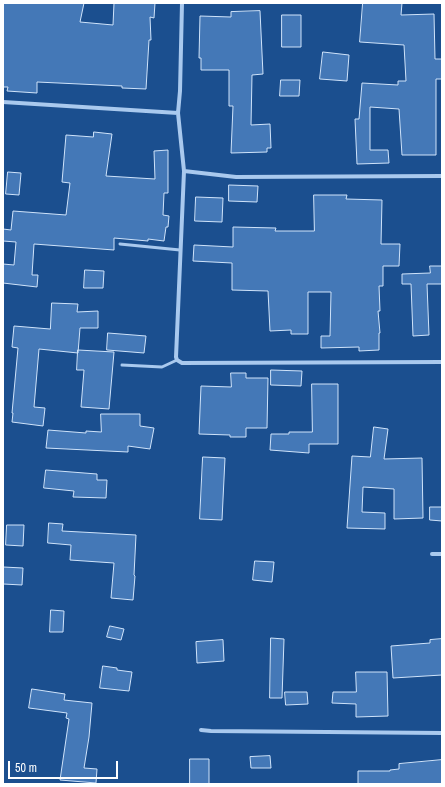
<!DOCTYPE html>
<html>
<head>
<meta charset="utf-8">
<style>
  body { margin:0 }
  #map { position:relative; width:445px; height:787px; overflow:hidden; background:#1b4f8f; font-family:"Archivo Narrow",sans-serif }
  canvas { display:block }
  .frame { position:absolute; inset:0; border:4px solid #fff; pointer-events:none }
  .scale { position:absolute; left:8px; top:761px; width:110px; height:18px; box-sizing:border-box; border:2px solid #fff; border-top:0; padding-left:5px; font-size:12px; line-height:14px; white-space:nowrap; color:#fff; -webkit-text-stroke:3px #1b4f8f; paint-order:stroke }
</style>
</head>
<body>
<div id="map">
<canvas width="445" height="787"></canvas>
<div class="frame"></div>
<div class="scale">50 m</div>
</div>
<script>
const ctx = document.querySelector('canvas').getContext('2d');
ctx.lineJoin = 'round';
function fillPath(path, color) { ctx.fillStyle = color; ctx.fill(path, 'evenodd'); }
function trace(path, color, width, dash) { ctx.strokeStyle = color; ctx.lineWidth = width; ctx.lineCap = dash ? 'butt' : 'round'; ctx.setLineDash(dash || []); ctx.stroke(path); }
const building = new Path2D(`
  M3 3H84L80 22 113 25 114 3H155L154 18 150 17 151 40H149L146 89 122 88V86L37 82V93L7 91 8 87H3Z
  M363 3H402L401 15 434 14 435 59H442V79H436V155H402L399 109 370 107V150H388L389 163 357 164 355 119H359L362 83 398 85V81H406L404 45 360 42Z
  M260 11 263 74 252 75 251 125 270 124 271 148H267V152L231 153 233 106H229V70H201V58H199L200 16 231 17V12Z
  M282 15H301V47H282Z
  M323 52 349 55 347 81 320 79Z
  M281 80H300L299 96H280Z
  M94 132 112 134 106 176 155 179 154 151 168 150V193H164L163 215 169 216 168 227H166L164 241 148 239V241L114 238V250L34 244 32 275H38L37 287 3 283V264L14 265 16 242 3 241V229L11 230 13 211 66 215 70 183 62 182 66 135 93 137Z
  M8 172 21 173 19 195 6 194Z
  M229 185 258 186 257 202 229 201Z
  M314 195H347L346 199 382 200 381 244H400L399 266H383V286H379L380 311H378L380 333H379V350L359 351V347L321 348V336H330L331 292H308V334H291V330L270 331 268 291 232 290V263L193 261 194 245 233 247V227L276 228 275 231H314Z
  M196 197 223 198 222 222 195 221Z
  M430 266H442V284H427L429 335 413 336 411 284H402V274L430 273Z
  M85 270 104 271 103 288H84Z
  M52 303 78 304 77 312 98 311V328H80L78 353 39 349 34 407 45 408 43 426 12 422 13 413H12L18 348 12 347 14 326 50 329Z
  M108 333 146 336 144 353 107 350Z
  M78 350 114 352 109 409 81 407 84 370H77Z
  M271 370 302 371 301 386 271 385Z
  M231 373H246V378H268L267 428H246V437H230V435L199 434 201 386 231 387Z
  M312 384H338V444H309V453L270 450 271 434H289V432H312Z
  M101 414H140V426L154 428 150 449 128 446V452L46 448 48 430 86 433V431L101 432Z
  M374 427 388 429 384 459 422 458 423 518 394 519V489L363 487 362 512 385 513V529L347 528 352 456 370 457Z
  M203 457 225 458 222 520 200 519Z
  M46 470 97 474V480H107L106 498 73 497 74 491 44 488Z
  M430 507H442V521L430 520Z
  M49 523 63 524 62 531 136 535 134 575 135 576 133 600 111 598 114 563 70 560 71 545 48 543Z
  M7 525H24L23 546 6 545Z
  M255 561 274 562 272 582 253 580Z
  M3 567 23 568 22 585 3 584Z
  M51 610 64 611 63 632H50Z
  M110 626 124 629 121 640 107 637Z
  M271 638 284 639 282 698H270Z
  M442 639V675L393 678 391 646 430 643V640Z
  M223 640 224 661 197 663 196 642Z
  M103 666 117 668V670L132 672 129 691 100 688Z
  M356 672H387L388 716 356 717V704L332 703 333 692H356Z
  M32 689 65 694 64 700 92 703 89 737 84 768 97 769 96 783 60 780 69 719 66 718 67 713 29 708Z
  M285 692H307L308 704 286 705Z
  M270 756 271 768H251L250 757Z
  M190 759H209V784H190Z
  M442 760V784H358V771H390V770L399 769V764Z`);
fillPath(building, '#4478b7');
trace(building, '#cfe3fa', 1);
trace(new Path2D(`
  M120 244 180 250
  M122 365 162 367 177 360`), '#a9c9ee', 3);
trace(new Path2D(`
  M3 102 178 113 184 171 176 357 177 360 182 363 442 362
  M178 113 180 91 182 3
  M184 171 236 177 442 176
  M432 554H442
  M201 730 211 731 442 733`), '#a9c9ee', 4);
</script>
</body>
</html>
